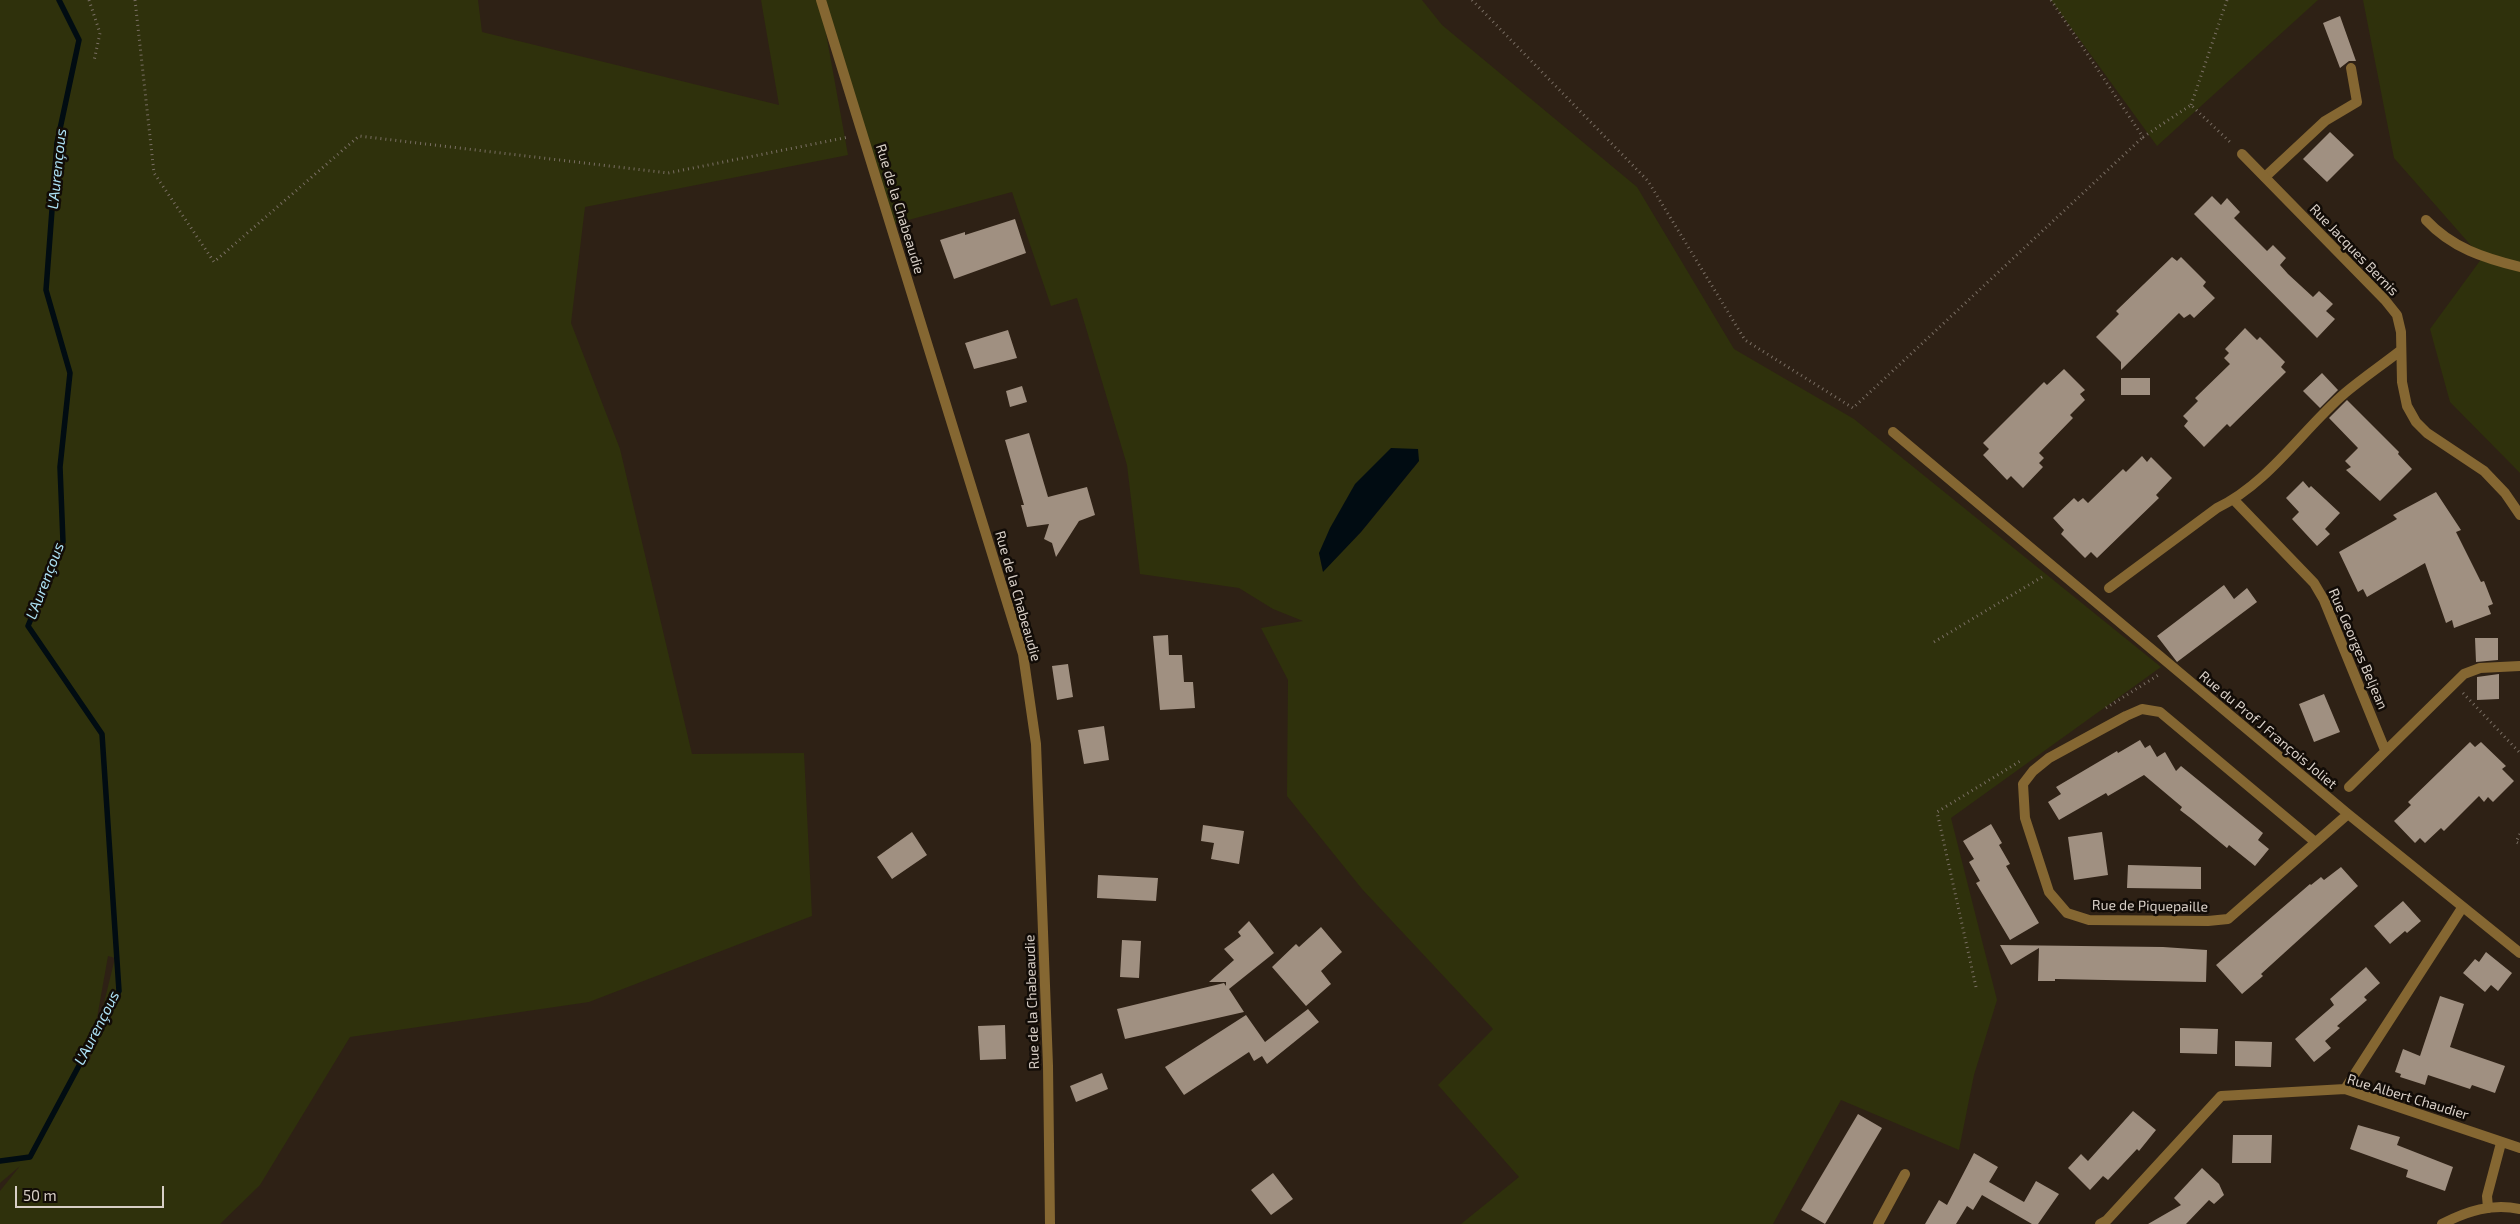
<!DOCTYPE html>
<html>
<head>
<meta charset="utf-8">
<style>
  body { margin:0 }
  #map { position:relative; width:2520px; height:1224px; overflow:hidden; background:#2e2115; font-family:"Exo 2",sans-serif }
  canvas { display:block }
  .scale { position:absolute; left:15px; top:1186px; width:149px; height:22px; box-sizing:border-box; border:2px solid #d8cfc7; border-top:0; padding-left:6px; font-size:15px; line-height:18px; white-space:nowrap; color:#d8cfc7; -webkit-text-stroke:4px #120c07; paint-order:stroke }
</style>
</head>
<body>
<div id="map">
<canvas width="2520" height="1224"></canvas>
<div class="scale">50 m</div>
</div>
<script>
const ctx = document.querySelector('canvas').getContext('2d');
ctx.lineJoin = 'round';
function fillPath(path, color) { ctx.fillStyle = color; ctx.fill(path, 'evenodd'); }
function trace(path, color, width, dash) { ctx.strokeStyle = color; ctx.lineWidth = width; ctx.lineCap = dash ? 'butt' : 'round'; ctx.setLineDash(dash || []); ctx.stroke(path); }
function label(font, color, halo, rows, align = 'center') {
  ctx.font = font + ' "Exo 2",sans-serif'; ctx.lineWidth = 5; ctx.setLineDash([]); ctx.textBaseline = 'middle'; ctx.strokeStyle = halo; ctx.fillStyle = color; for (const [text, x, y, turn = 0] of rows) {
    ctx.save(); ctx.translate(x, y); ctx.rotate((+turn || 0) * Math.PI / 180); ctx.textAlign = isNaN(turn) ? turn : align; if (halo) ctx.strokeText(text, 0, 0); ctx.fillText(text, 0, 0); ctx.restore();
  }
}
fillPath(new Path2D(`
  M0 0H478L482 32 779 105 761 0H820L848 155 585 207 571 323 620 449 692 754 804 753 812 916 589 1002 350 1037 260 1185 220 1224H0V1191L20 1166 0 1183ZM108 956 115 958 89 1064V1063Z
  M821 0H1422L1442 25 1637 187 1734 349 1854 419 2161 667 1951 818 1997 1000 1974 1075 1959 1150 1841 1100 1773 1224H1461L1519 1177 1438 1085 1493 1029 1362 889 1287 796 1288 680 1261 628 1303 621 1273 609 1239 588 1140 574 1127 465 1077 298 1051 306 1012 192 890 225ZM1419 461 1361 532 1323 571 1319 553Z
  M2051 0H2318L2157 146Z
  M2363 0H2520V473L2450 402 2430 329 2482 258 2394 158Z`), '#2f310c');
fillPath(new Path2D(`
  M1391 448 1418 449 1419 461 1361 532 1323 572 1319 553 1330 528 1355 484Z`), '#010c12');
trace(new Path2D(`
  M0 1161 30 1157 119 991 102 734 28 626 63 542 60 467 70 373 46 290 57 143 79 40 59 0`), '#010c12', 5.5);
fillPath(new Path2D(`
  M2340 16 2356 61H2349L2340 68 2323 23Z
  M2330 132 2354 155 2327 182 2303 159Z
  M2212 196 2221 205 2227 198 2240 212 2234 218 2267 251 2273 245 2286 258 2280 265 2288 274 2313 297 2319 291 2333 304 2326 311 2335 319 2317 338 2194 214Z
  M1015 219 1026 253 954 279 940 240 965 232V235Z
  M2172 257 2177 261 2181 257 2206 282 2203 286 2215 298 2194 318 2190 314 2184 318 2179 313 2121 370V362L2096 337 2119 314 2116 311Z
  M2245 328 2257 340 2260 337 2285 362 2281 367 2286 372 2230 427 2227 424 2204 447 2184 426 2188 421 2183 416 2198 401 2195 398 2230 364 2224 358 2229 353 2225 349Z
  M1008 330 1017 358 974 369 965 343Z
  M2064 369 2085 390 2080 394 2085 400 2070 415 2073 418 2039 453 2044 458 2039 463 2043 467 2023 488 2011 476 2007 480 1983 455 1989 449 1983 443 2044 382 2047 385Z
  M2322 373 2338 390 2320 408 2303 391Z
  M2121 378H2150V395H2121Z
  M1022 386 1027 402 1010 407 1006 391Z
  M2347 400 2399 452 2398 454 2412 469 2380 501 2346 470 2351 467 2345 461 2358 448 2329 418Z
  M1029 433 1048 497 1087 487 1095 515 1079 521 1056 557 1052 543 1044 539 1049 524 1027 527 1021 505H1024L1005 440Z
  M2142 456 2147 462 2151 457 2172 478 2156 495 2159 498 2097 558 2091 552 2085 558 2061 534 2064 530 2053 518 2074 498 2078 502 2083 498 2088 503 2123 469 2126 472Z
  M2303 481 2309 488 2311 486 2340 513 2325 529 2330 534 2317 546 2292 519 2299 512 2286 498Z
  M2436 492 2461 530 2456 532 2481 582 2484 581 2493 604 2488 606 2491 614 2454 628 2452 620 2446 623 2425 563 2367 597 2363 589 2358 592 2339 552 2397 519 2393 515Z
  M2224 585 2234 599 2247 588 2257 602 2177 662 2157 636Z
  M1168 635 1169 655H1182L1184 682H1193L1195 708 1160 710 1153 636Z
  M2475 638H2498V660L2476 662Z
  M1068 664 1073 697 1057 700 1052 666Z
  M2499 674V699L2477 700V677Z
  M2324 694 2340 732 2314 742 2299 704Z
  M1104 726 1109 760 1084 764 1078 730Z
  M2140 740 2145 748 2150 745 2157 757 2165 752 2176 771 2181 766 2263 833 2258 840 2269 849 2255 866 2229 845 2227 848 2193 820 2180 810 2182 807 2144 775 2108 796 2106 793 2059 820 2048 802 2061 794 2056 787 2117 751 2118 753Z
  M2470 742 2475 747 2481 742 2506 766 2502 769 2514 781 2493 802 2488 797 2484 802 2479 796 2444 831 2441 828 2425 843 2420 838 2415 843 2394 821 2411 805 2408 802Z
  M1991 824 2002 843 1999 845 2010 864 2006 866 2039 923 2010 940 1976 883 1980 881 1969 862 1974 859 1963 841Z
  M1203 825 1244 831 1239 864 1211 859 1214 843 1201 841Z
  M912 832 927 855 892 879 877 857Z
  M2102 832 2108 875 2074 880 2068 837Z
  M2128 865 2201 867V889L2127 888Z
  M2341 867 2358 886 2261 974 2263 976 2242 994 2216 965 2310 884 2311 885 2321 877 2324 880Z
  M1098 875 1158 878 1156 901 1097 898Z
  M2403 901 2421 921 2407 933 2405 931 2390 944 2374 926Z
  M1249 921 1274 953 1229 989 1244 1012 1125 1039 1117 1009 1224 983 1226 986V982H1209L1234 960 1224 949 1241 936 1238 932Z
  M1321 927 1342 952 1321 971 1331 984 1306 1006 1272 967 1296 944 1299 947Z
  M1122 940 1141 941 1139 978 1120 977Z
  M2000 945 2163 947 2207 950 2206 982 2055 979V981H2038L2039 948 2011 965Z
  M2486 952 2512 973 2498 991 2491 985 2485 992 2463 973 2475 959 2479 962Z
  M2366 967 2380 983 2364 997 2367 1000 2337 1026 2340 1028 2325 1041 2331 1048 2314 1062 2295 1039 2334 1005 2330 999Z
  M2440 996 2464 1004 2450 1047 2505 1066 2495 1093 2472 1085 2470 1089 2428 1075 2425 1085 2400 1077 2401 1074 2395 1072 2403 1049 2420 1056Z
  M1308 1009 1319 1022 1267 1064 1262 1056 1254 1061 1249 1052 1184 1095 1165 1067 1246 1015 1265 1042Z
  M1005 1025 1006 1059 980 1060 978 1026Z
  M2180 1028 2218 1029 2217 1054 2180 1053Z
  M2235 1041 2272 1042 2271 1067 2235 1066Z
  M1102 1073 1108 1089 1076 1102 1070 1086Z
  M2133 1111 2156 1130 2139 1151 2137 1149 2108 1180 2103 1176 2090 1190 2068 1168 2081 1154 2088 1161Z
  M1858 1114 1882 1128 1825 1224 1801 1210Z
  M2358 1125 2400 1137 2397 1145 2453 1167 2445 1191 2406 1177 2408 1170 2350 1149Z
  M2233 1135H2272L2271 1163H2232Z
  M1974 1153 1998 1167 1989 1182 2024 1202 2036 1181 2059 1194 2038 1224H2032L1982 1195 1973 1210 1967 1206 1956 1224H1925L1939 1200 1947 1205Z
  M2202 1168 2219 1184 2224 1195 2214 1204 2209 1200 2186 1224H2148L2181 1205 2174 1198Z
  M1273 1173 1293 1199 1271 1215 1251 1190Z`), '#a09081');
trace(new Path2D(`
  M89 0 100 33 94 61
  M135 0 154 173 214 262 359 136 668 173 849 137
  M1472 0 1648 181 1745 340 1853 408 2143 137
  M2051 0 2143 137 2191 105 2232 144
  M2191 105 2227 0
  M1934 642 2042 577
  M2463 693 2520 753
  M2106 708 2160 674
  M2520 834 2516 842 2520 844
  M1976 987 1937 812 2022 760`), '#7a6f64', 3, [1, 4]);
trace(new Path2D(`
  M2265 177 2325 121 2357 102 2351 68
  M2426 220C2452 248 2484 258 2520 267`), '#856732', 10);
trace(new Path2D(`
  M821 0 1023 654 1036 744 1048 1066 1050 1224
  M2242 154 2385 300 2397 315 2401 332 2402 382 2407 406 2416 422 2427 433 2484 471 2505 493 2520 515
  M1893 432 2348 814 2520 953
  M2234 500 2314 583 2324 600 2385 750
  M2109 588 2217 508C2269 483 2302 430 2345 393 2363 378 2382 365 2400 351
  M2349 787 2464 674 2480 668 2520 666
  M2314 841 2160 712 2142 709 2126 716 2049 758 2033 771 2023 784 2025 818 2049 892 2067 913 2089 920 2208 921 2228 919 2348 814
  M2345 1089 2462 908
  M2488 1208 2487 1196 2501 1143
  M1878 1224 1905 1174
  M2100 1224 2107 1220 2221 1096 2345 1089 2520 1148`), '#856732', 10);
trace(new Path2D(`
  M2442 1224C2467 1211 2492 1203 2520 1209`), '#856732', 10);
label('14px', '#d8cfc7', '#120c07', [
  ["Rue de la Chabeaudie",900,209,73],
  ["Rue Jacques Bernis",2354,250,46],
  ["Rue de la Chabeaudie",1018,596,74],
  ["Rue Georges Beljean",2358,649,67],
  ["Rue du Prof J François Joliet",2268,730,40],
  ["Rue de Piquepaille",2150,906,1],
  ["Rue de la Chabeaudie",1032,1002,-92],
  ["Rue Albert Chaudier",2408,1097,17]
]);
label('italic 15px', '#ace0f4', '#120c07', [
  ["L'Aurençous",57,169,-84],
  ["L'Aurençous",45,581,-69],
  ["L'Aurençous",97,1028,-63]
]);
</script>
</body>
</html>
